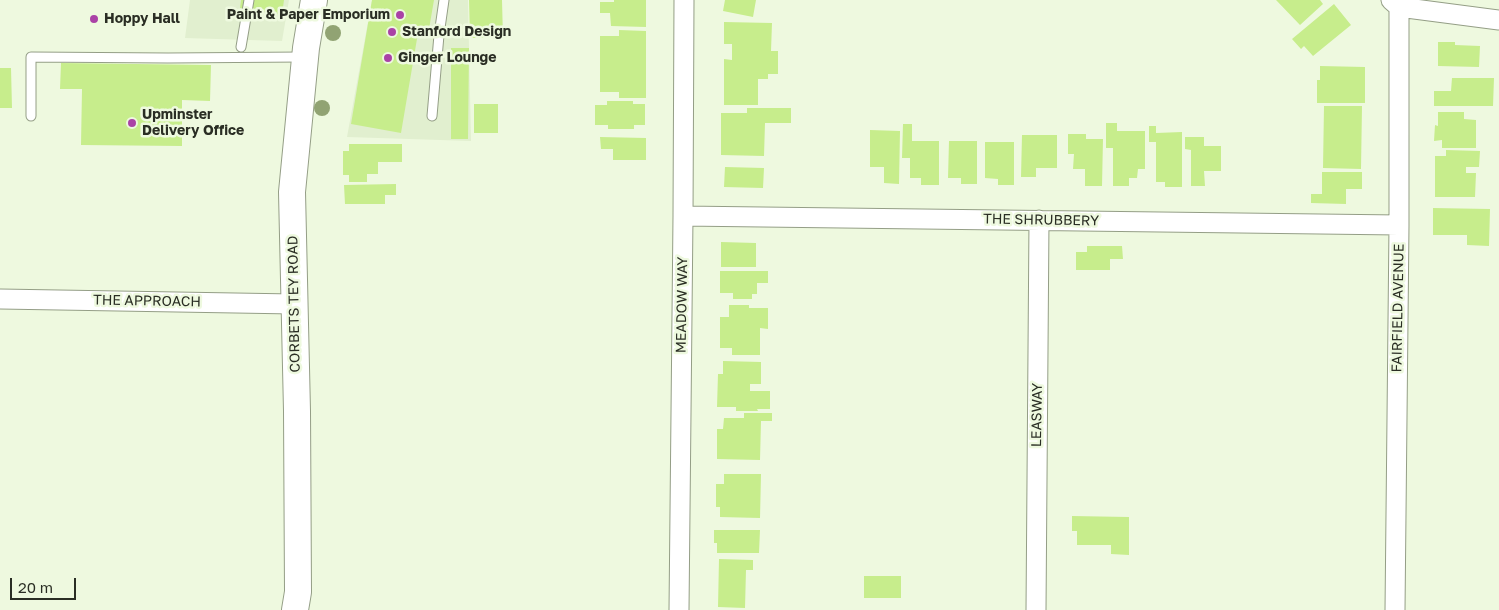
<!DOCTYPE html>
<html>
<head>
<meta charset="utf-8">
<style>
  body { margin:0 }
  #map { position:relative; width:1499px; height:610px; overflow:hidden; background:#eef9df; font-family:"Golos Text",sans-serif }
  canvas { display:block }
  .scale { position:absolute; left:10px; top:578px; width:66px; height:22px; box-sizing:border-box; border:2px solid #2a2e24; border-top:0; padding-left:6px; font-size:15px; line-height:18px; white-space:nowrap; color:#2a2e24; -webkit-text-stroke:4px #eef9df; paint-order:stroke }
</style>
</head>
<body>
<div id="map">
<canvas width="1499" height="610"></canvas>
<div class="scale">20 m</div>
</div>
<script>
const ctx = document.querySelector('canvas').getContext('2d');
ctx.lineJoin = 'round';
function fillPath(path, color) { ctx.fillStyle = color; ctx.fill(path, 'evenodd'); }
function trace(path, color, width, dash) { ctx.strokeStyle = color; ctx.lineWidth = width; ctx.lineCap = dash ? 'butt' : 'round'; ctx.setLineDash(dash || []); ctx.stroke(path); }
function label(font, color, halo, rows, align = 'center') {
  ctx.font = font + ' "Golos Text",sans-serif'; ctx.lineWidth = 5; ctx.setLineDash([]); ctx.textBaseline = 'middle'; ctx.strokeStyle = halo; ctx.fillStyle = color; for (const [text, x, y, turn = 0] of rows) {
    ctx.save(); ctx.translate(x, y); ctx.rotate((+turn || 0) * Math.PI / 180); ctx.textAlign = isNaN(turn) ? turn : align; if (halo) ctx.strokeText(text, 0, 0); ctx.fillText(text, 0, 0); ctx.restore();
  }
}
fillPath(new Path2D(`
  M190 0H289L282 41 185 38Z
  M372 0H468L471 141 347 137Z`), '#e1efcf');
fillPath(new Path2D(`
  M241 0H284L282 15 240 8Z
  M372 0H434L429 29 419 27 401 133 351 124Z
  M469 0H502L503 38H470Z
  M614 0H646V27L611 26 610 13H600V2H614Z
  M725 0H756L753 17 723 11Z
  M1276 0H1320L1323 4 1300 25Z
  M1334 4 1351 25 1313 56 1304 46 1301 49 1292 39Z
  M724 22 772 23 771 51H778V74H768V79H758V105H724V59L732 60V44H724Z
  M619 30 646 31V98H619V92H600V36H619Z
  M1438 42H1455V45L1480 46 1479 67 1438 66Z
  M451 48H469L468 139H451Z
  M61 63 211 65 210 101 182 100V146L81 145 82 89H60Z
  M1320 66 1365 67V103H1317V80H1320Z
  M0 68H11L12 108H0Z
  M1452 78H1494L1493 106H1434V91H1451Z
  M607 101H633V104H645V125H634V129H608V125H595V105H607Z
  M474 104H498V133H474Z
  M1324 106H1362L1361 169 1323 168Z
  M747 108H791V123H765L764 156 721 155V113H747Z
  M1438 112H1464V119L1476 120V148H1442V140L1434 141 1435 125 1438 126Z
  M1106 123H1117V131H1145V169H1138L1137 178H1129V186H1113V148H1106Z
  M903 124H912V141H939V185H921V178H910V158H902Z
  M1149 126H1156V133L1182 132V187H1165V182H1156V142H1149Z
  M870 130 900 131 899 184 884 183V167H870Z
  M1068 134H1086V139H1103L1102 186H1085V169H1073L1074 154H1068Z
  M1022 135H1057V168H1036V177H1021Z
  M600 137 646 138V160H613V149H601Z
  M1185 137H1204V146H1221V171H1204L1205 186H1191V150L1185 149Z
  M949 141H977V184H961V178H948Z
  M985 142H1014V185H998V179L985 178Z
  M349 144H402V162H378V174H367V182H349V175H343V151H349Z
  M1446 150 1480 151 1479 167H1466V173H1476L1475 197H1435V156H1446Z
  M725 167 764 168 763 188 724 187Z
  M1322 172H1362V189H1346V204L1311 203V194H1322Z
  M396 184V195H385V204H345L344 185Z
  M1433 208 1490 209 1489 246 1467 245V235H1433Z
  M721 242 756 243V267H721Z
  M1087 246H1122L1123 259H1110V270H1076V252H1087Z
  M720 271H768V283H757V294H752V299H733V293H720Z
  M729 305H749V308H768V329L760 328V355H732V348H720V317H729Z
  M723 361 761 362V384H750V391H770V409H757L758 411H736V407H717L718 374H723Z
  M744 413H772V421H761L760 460 717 459V429H723L724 418H744Z
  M724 474H761L760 518 720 517V507H716V484H724Z
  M1072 516 1129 517V555L1111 554V545H1077V531H1072Z
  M714 530H760L759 553H717V543H714Z
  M719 559 753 560V570H746L745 608 718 607Z
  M864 576H901V598H864Z`), '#c7ed8c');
const service = new Path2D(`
  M241 47 249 0
  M31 116V57L168 58 303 57
  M432 116 439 35 444 0`);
const minor = new Path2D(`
  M1391 0 1399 7 1499 20
  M683 216 1399 225
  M0 299 294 304
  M679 610 683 216 684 0
  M1036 610 1039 220
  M1395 610 1399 225V7`);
const secondary = new Path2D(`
  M295 610 298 592 297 411 292 192 306 48 314 0`);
trace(service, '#949e86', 11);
trace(minor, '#949e86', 21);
trace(secondary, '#949e86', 28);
trace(service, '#fff', 9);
trace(minor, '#fff', 19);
trace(secondary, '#fff', 26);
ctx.fillStyle = '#91a373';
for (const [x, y] of [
  [333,33],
  [322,108]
]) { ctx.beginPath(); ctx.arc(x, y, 8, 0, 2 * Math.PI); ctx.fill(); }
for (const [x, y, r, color] of [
  [400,15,5,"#aa42a6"],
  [94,19,5,"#aa42a6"],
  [392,32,5,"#aa42a6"],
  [388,58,5,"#aa42a6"],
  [132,123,5,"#aa42a6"]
]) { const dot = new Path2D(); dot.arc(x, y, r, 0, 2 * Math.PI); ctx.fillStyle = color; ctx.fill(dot); trace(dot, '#eef9df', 2); }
label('bold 14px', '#2a2e24', '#eef9df', [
  ["Paint & Paper Emporium",390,15,"right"],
  ["Hoppy Hall",104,19],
  ["Stanford Design",402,32],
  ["Ginger Lounge",398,58],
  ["Upminster",142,115],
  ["Delivery Office",142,131]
], 'left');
label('14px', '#2a2e24', '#eef9df', [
  ["THE SHRUBBERY",1041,220,1],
  ["THE APPROACH",147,301,1],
  ["CORBETS TEY ROAD",294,304,-91],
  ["MEADOW WAY",682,305,-89],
  ["FAIRFIELD AVENUE",1398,308,-89],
  ["LEASWAY",1037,415,-89]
]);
</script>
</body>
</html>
